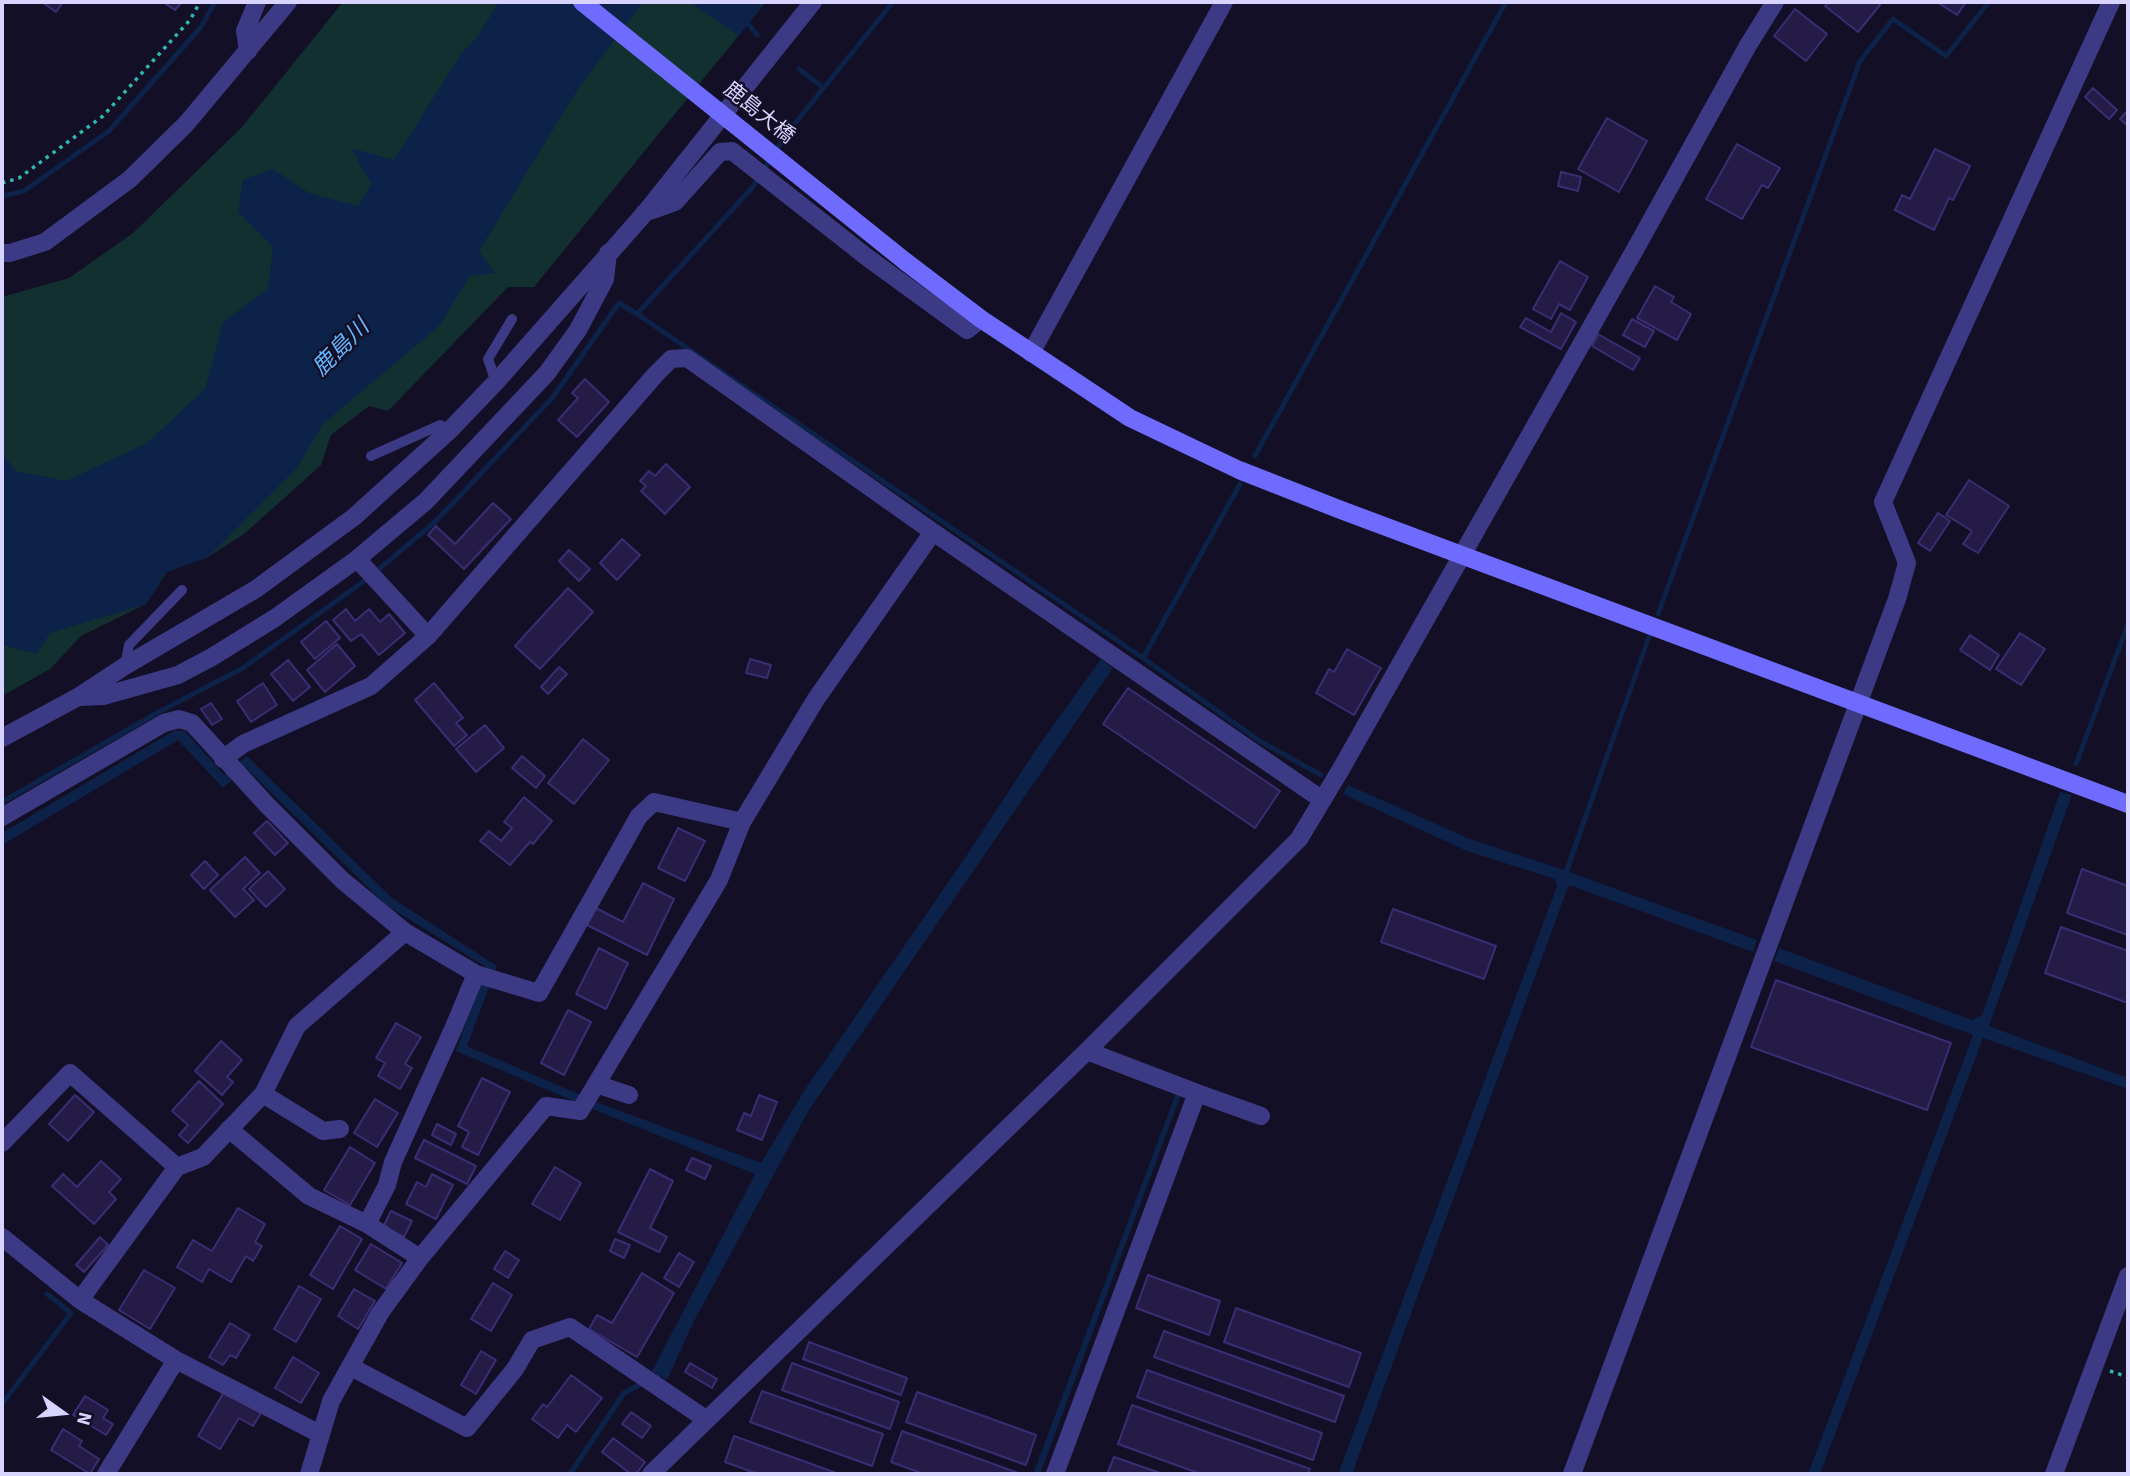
<!DOCTYPE html>
<html>
<head>
<meta charset="utf-8">
<style>
  body { margin:0 }
  #map { position:relative; width:2130px; height:1476px; overflow:hidden; background:#130f26; font-family:"Source Sans 3",sans-serif }
  canvas { display:block }
  .frame { position:absolute; inset:0; border:4px solid #d9d4ff; pointer-events:none }
  .north { position:absolute; left:28px; top:1378px; width:70px; height:70px; -webkit-text-stroke:5px #130f26; paint-order:stroke; rotate:105deg; font-size:19px; font-weight:700; line-height:28px; text-align:center; color:#d9d4ff }
  .north::after { content:''; display:block; margin:auto; width:24px; height:32px; background:#d9d4ff; clip-path:polygon(50% 0,100% 100%,50% 72%,0 100%) }
</style>
</head>
<body>
<div id="map">
<canvas width="2130" height="1476"></canvas>
<div class="frame"></div>
<div class="north">N</div>
</div>
<script>
const ctx = document.querySelector('canvas').getContext('2d');
ctx.lineJoin = 'round';
function fillPath(path, color) { ctx.fillStyle = color; ctx.fill(path, 'evenodd'); }
function trace(path, color, width, dash) { ctx.strokeStyle = color; ctx.lineWidth = width; ctx.lineCap = dash ? 'butt' : 'round'; ctx.setLineDash(dash || []); ctx.stroke(path); }
function label(font, color, halo, rows, align = 'center') {
  ctx.font = font + ' "Source Sans 3","Noto Sans JP",sans-serif'; ctx.lineWidth = 5; ctx.setLineDash([]); ctx.textBaseline = 'middle'; ctx.strokeStyle = halo; ctx.fillStyle = color; for (const [text, x, y, turn = 0] of rows) {
    ctx.save(); ctx.translate(x, y); ctx.rotate((+turn || 0) * Math.PI / 180); ctx.textAlign = isNaN(turn) ? turn : align; if (halo) ctx.strokeText(text, 0, 0); ctx.fillText(text, 0, 0); ctx.restore();
  }
}
fillPath(new Path2D(`
  M343 2H548L233 428 2 546V297L69 278 133 233 242 127Z
  M614 2H766L534 287H508L388 411 369 406 331 435 321 465 244 534 208 557 167 572 146 604 81 636 50 669 2 696V620Z`), '#12302f');
fillPath(new Path2D(`
  M499 2H643L578 89 479 251 495 273 470 276 439 326 322 425 298 467 208 557 166 572 146 604 50 633 37 654 2 645V453L16 471 66 481 147 443 205 389 223 322 268 289 273 247 238 212 243 180 273 169 309 193 358 206 371 184 351 148 394 160 461 54 478 36Z
  M689 2H759L762 6 739 36Z
  M1648 633 1652 635 1569 872 1757 940 1753 952 1572 886 1568 887 1352 1474H1338L1557 886 1555 879 1467 851 1343 794 1348 785 1470 839 1564 870Z
  M1101 659 1113 668 809 1110 693 1323 667 1380 652 1371 755 1174 595 1110 456 1051 486 967 386 905 246 768 223 788 178 740 2 845V833L175 730 185 731 224 775 247 756 392 898 497 966 467 1046 599 1103 761 1163 804 1091 967 855 1035 751Z
  M2060 792 2072 795 1989 1026 2128 1078V1089L1983 1038 1820 1474H1808L1973 1035 1774 961 1779 948 1972 1020 1982 1015Z
  M1176 1093 1181 1095 1040 1474H1033Z`), '#0c2248');
trace(new Path2D(`
  M744 18 757 35
  M799 69 824 88
  M2 196 24 191 109 131 201 27 215 2
  M637 314 1143 658 1258 740 1321 775
  M1255 456 1506 2
  M1658 614 1860 61 1893 19 1946 56 1989 2
  M1143 658 1240 484
  M2076 764 2128 624
  M2 802 157 713 243 668 371 576 436 521 553 397 619 303 637 314 752 188 788 132 893 2
  M2 1404 71 1313 47 1294
  M570 1474 624 1393 658 1375 661 1370`), '#0c2248', 5);
const building = new Path2D(`
  M42 2H63L56 12Z
  M163 2H182L175 10Z
  M1829 2H1876L1880 5 1858 32 1825 6Z
  M1937 2H1966L1957 15Z
  M1795 9 1827 34 1806 61 1774 36Z
  M2093 88 2117 110 2109 119 2085 97Z
  M2128 110V126L2120 119Z
  M1607 118 1647 141 1619 192 1578 169Z
  M1737 144 1780 168 1768 188 1762 185 1742 219 1706 199Z
  M1935 149 1970 166 1953 200 1949 198 1934 230 1895 210 1902 195 1910 199Z
  M1561 172 1581 177 1578 191 1558 186Z
  M1560 261 1588 277 1570 310 1559 304 1551 319 1533 309Z
  M1655 286 1674 297 1671 302 1691 314 1677 340 1637 318Z
  M1561 313 1576 322 1561 349 1520 327 1526 318 1551 332Z
  M1632 319 1654 331 1645 347 1623 335Z
  M1598 334 1640 358 1633 370 1592 346Z
  M585 379 609 402 577 437 558 420 578 398 572 393Z
  M666 464 690 487 665 514 641 491 646 486 640 481 649 471 655 476Z
  M1969 480 2009 506 1978 553 1963 544 1972 531 1946 515Z
  M493 503 511 519 464 569 428 535 436 526 455 544Z
  M1938 513 1950 521 1930 551 1918 543Z
  M622 539 640 555 617 580 600 563Z
  M569 550 590 569 579 581 559 561Z
  M568 588 593 612 540 669 515 646Z
  M346 609 355 621 369 609 380 622 389 614 405 633 379 655 361 634 351 641 333 620Z
  M326 621 340 638 315 659 301 642Z
  M2020 633 2045 649 2021 685 1996 669Z
  M1970 635 1999 655 1990 670 1960 650Z
  M337 644 355 666 325 692 307 670Z
  M1347 649 1381 668 1354 715 1316 693 1329 669 1334 672Z
  M750 659 771 665 767 678 746 673Z
  M288 660 310 687 293 701 271 674Z
  M559 667 567 674 548 694 541 687Z
  M263 683 277 705 251 722 237 701Z
  M434 683 463 718 456 723 467 735 454 746 415 700Z
  M1128 688 1280 791 1255 828 1103 724Z
  M211 703 222 719 212 725 201 709Z
  M485 725 504 748 476 772 456 749Z
  M583 739 609 760 574 804 548 783Z
  M522 756 545 776 536 788 512 768Z
  M524 797 552 821 533 844 530 842 510 865 480 841 489 831 501 841 512 828 504 822Z
  M267 821 288 843 275 855 254 833Z
  M678 828 705 841 685 881 658 868Z
  M245 857 260 873 243 889 254 900 235 917 210 890Z
  M205 861 218 875 204 889 191 875Z
  M2082 869 2128 886V935L2067 913Z
  M268 871 285 889 266 907 249 889Z
  M643 883 674 899 647 955 587 925 596 908 623 922Z
  M1393 909 1496 946 1484 979 1381 942Z
  M2061 927 2128 951V1003L2045 973Z
  M599 948 628 963 606 1009 576 994Z
  M1776 980 1951 1043 1927 1110 1751 1047Z
  M568 1010 591 1022 564 1075 541 1063Z
  M396 1023 421 1037 405 1064 412 1068 400 1089 378 1076 385 1063 376 1058Z
  M221 1041 242 1060 227 1077 233 1082 222 1095 195 1071Z
  M482 1078 510 1092 478 1155 462 1147 469 1132 458 1126Z
  M199 1081 223 1104 188 1143 179 1135 188 1125 172 1111Z
  M75 1095 94 1112 68 1141 49 1124Z
  M759 1095 777 1102 762 1140 737 1130 744 1113 751 1116Z
  M375 1099 398 1113 377 1147 354 1133Z
  M437 1124 456 1134 451 1145 432 1135Z
  M424 1140 476 1166 467 1184 415 1158Z
  M350 1147 375 1163 350 1205 324 1190Z
  M692 1158 711 1166 705 1179 686 1170Z
  M101 1161 121 1179 109 1192 116 1199 94 1224 52 1186 63 1174 77 1187Z
  M555 1167 581 1183 560 1220 532 1204Z
  M650 1169 673 1181 650 1228 667 1237 659 1252 618 1232Z
  M432 1174 453 1185 436 1219 406 1204 417 1182 426 1187Z
  M238 1208 265 1224 255 1242 262 1246 253 1261 246 1256 231 1282 209 1269 202 1282 177 1267 193 1240 212 1251Z
  M391 1211 412 1221 404 1237 383 1227Z
  M340 1226 362 1239 333 1289 310 1275Z
  M100 1237 108 1245 84 1272 76 1265Z
  M615 1239 630 1245 624 1258 610 1251Z
  M371 1244 402 1263 386 1289 355 1270Z
  M505 1251 519 1260 508 1278 494 1269Z
  M679 1253 694 1262 679 1287 664 1278Z
  M144 1270 175 1288 150 1329 119 1310Z
  M642 1273 674 1293 637 1357 589 1329 597 1315 612 1323Z
  M1148 1275 1220 1301 1209 1335 1136 1308Z
  M493 1283 512 1295 491 1331 471 1319Z
  M299 1286 321 1299 296 1342 274 1329Z
  M354 1289 375 1301 358 1329 338 1316Z
  M1236 1308 1361 1353 1349 1387 1224 1342Z
  M230 1323 250 1335 236 1358 230 1355 223 1365 209 1357Z
  M1164 1331 1344 1396 1335 1422 1154 1357Z
  M809 1342 907 1378 901 1395 803 1359Z
  M481 1351 496 1360 476 1394 461 1385Z
  M293 1357 319 1373 301 1403 275 1388Z
  M690 1363 717 1379 712 1388 685 1372Z
  M792 1363 899 1402 890 1429 782 1390Z
  M1147 1370 1322 1433 1313 1460 1137 1397Z
  M571 1375 602 1398 576 1432 567 1425 558 1438 532 1419 543 1404 547 1407Z
  M762 1391 883 1434 872 1466 750 1422Z
  M224 1392 261 1413 253 1426 239 1418 220 1449 198 1436Z
  M917 1392 1036 1435 1026 1465 906 1422Z
  M85 1396 108 1410 103 1418 113 1424 106 1435 73 1415Z
  M1132 1405 1310 1469 1308 1474H1201L1118 1444Z
  M631 1412 651 1426 642 1438 622 1424Z
  M63 1429 82 1441 79 1446 99 1459 90 1474 51 1450Z
  M902 1431 1021 1474H924L891 1462Z
  M734 1436 839 1474H758L725 1462Z
  M613 1438 645 1462 636 1474H631L602 1452Z
  M1114 1457 1163 1474H1107Z`);
fillPath(building, '#241b47');
trace(building, '#3b2d73', 2);
trace(new Path2D(`
  M2 183 19 178 103 116 190 20 200 2
  M2110 1371 2128 1377`), '#2fb8b0', 3.5, [3.5, 5]);
trace(new Path2D(`
  M496 382 488 359 512 319
  M371 456 440 425 450 430
  M125 666 129 645 182 590`), '#3d3a85', 10);
trace(new Path2D(`
  M248 51 245 31 257 2
  M644 213 675 202 720 152 732 151 868 258 967 330 981 319
  M2 253H10L45 242 130 179 186 124 288 2
  M1031 353 1224 2
  M357 559 428 636
  M78 697 103 696 178 675 212 657 275 618 357 559 426 501 547 373 578 330 605 279 608 253
  M2 738 78 697 125 666 256 589 354 517 450 430 496 382 644 214 813 2
  M223 759 243 744 371 686 428 636 656 374 671 359 687 358 933 532 1321 799
  M2 817 164 723 179 719 192 723 267 805 342 880 405 932 476 974 539 993 639 816 654 802 742 822
  M596 1084 629 1095
  M1197 1093 1261 1116
  M263 1094 323 1131 340 1129
  M229 1129 309 1196 367 1224 420 1258
  M2 1143 70 1073 177 1167
  M367 1224 387 1185 393 1162 454 1027 476 974
  M2 1237 80 1300 176 1360 320 1434
  M80 1300 177 1167 203 1157 263 1094 297 1026 405 932
  M351 1367 467 1428 515 1369 532 1340 570 1327 707 1420
  M106 1474 176 1360
  M309 1474 331 1401 380 1313 420 1258 546 1106 580 1111 719 880 742 822 816 699 933 532
  M651 1474 1087 1051 1299 839 1341 769 1637 246 1747 47 1775 2
  M1055 1474 1197 1093 1087 1051
  M1572 1474 1897 599 1907 563 1883 502 2111 2
  M2054 1474 2128 1276`), '#3d3a85', 18);
trace(new Path2D(`
  M906 262 981 319 1130 418 1239 470 1341 510 2128 804`), '#6f6bff', 18);
trace(new Path2D(`
  M582 2 906 262`), '#6f6bff', 18);
label('21px', '#d9d4ff', '#130f26', [
  ["鹿島大橋",758,114,39]
]);
label('italic 23px', '#62b6ff', '#130f26', [
  ["鹿島川",342,349,-45]
]);
</script>
</body>
</html>
